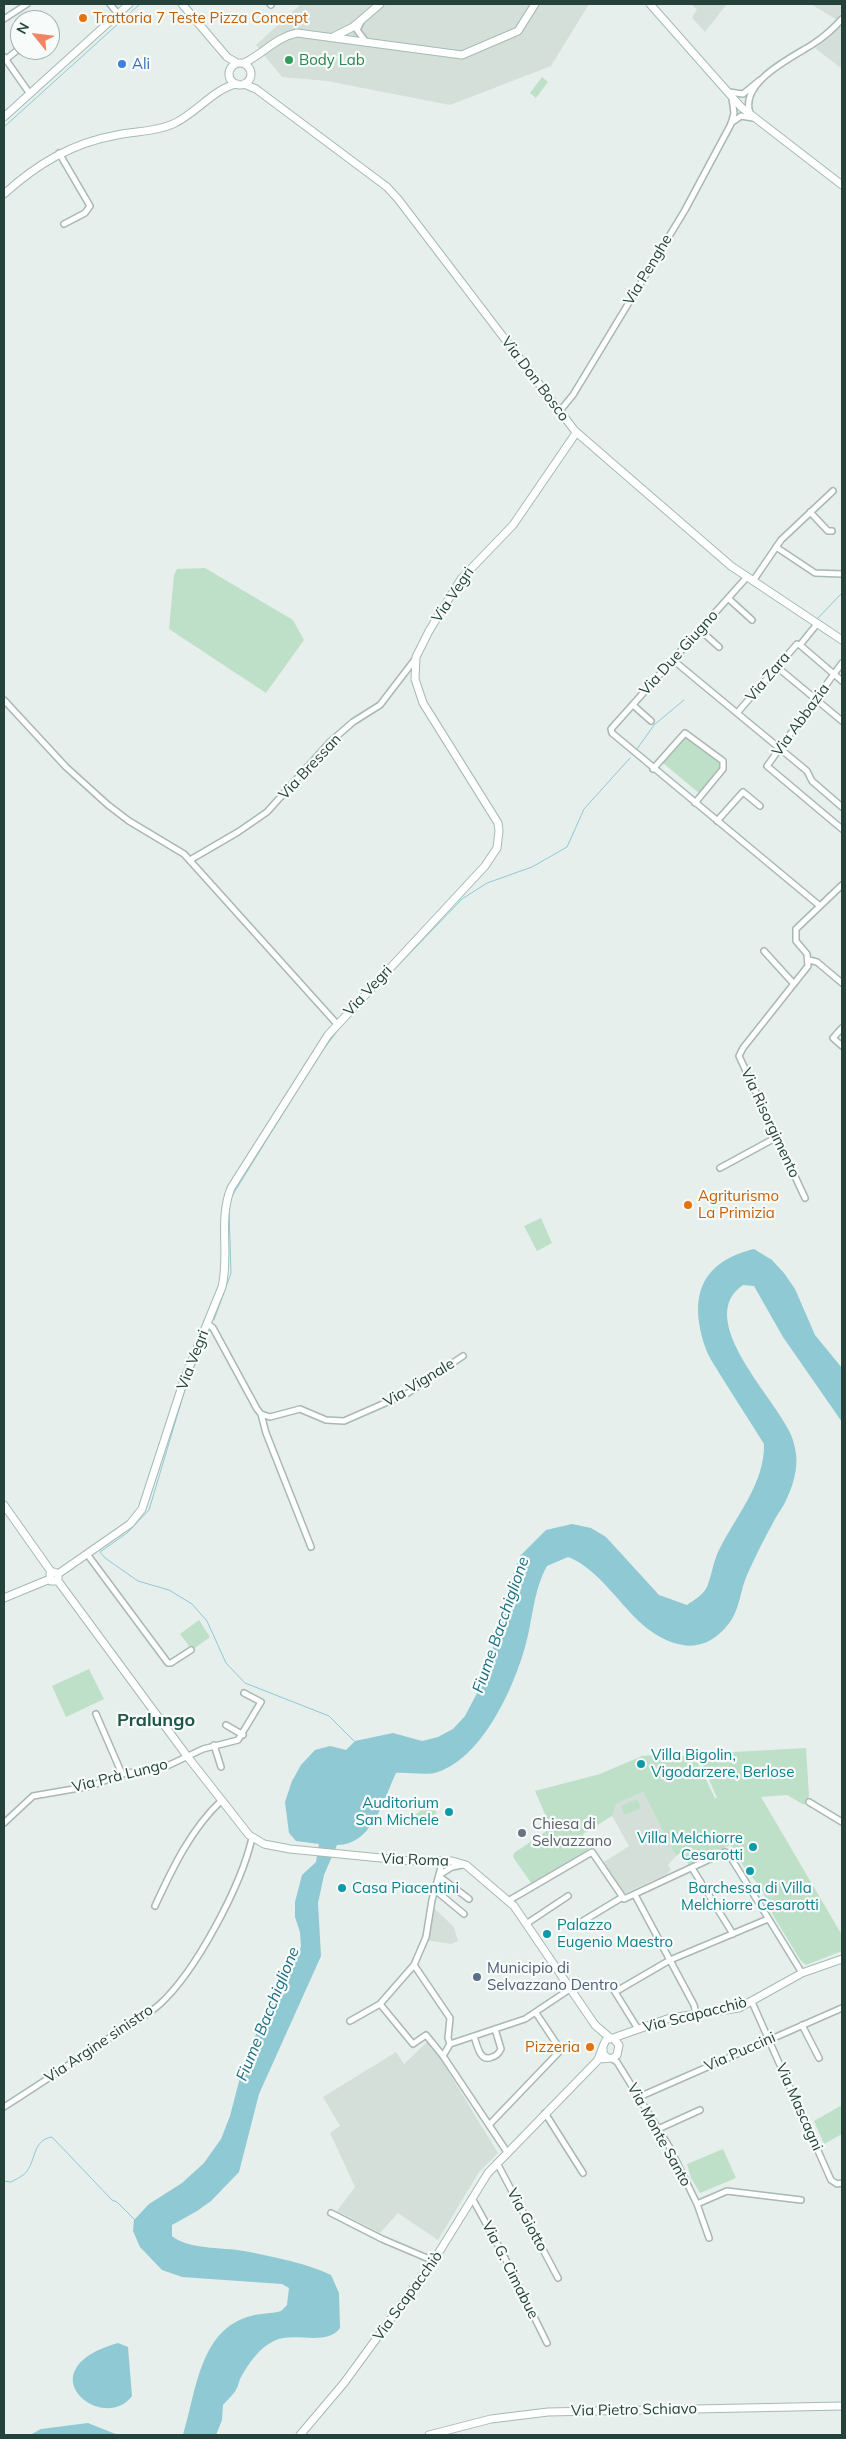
<!DOCTYPE html>
<html>
<head>
<meta charset="utf-8">
<style>
  body { margin:0 }
  #map { position:relative; width:846px; height:2439px; overflow:hidden; background:#e6efeb; font-family:Mulish,sans-serif }
  canvas { display:block }
  .frame { position:absolute; inset:0; border:5px solid #24423a; pointer-events:none }
  .north { position:absolute; left:10px; top:10px; width:50px; height:50px; box-sizing:border-box; background:#f7fbf9; border:1px solid #a3b1ad; border-radius:50%; rotate:299deg; font-size:14px; font-weight:700; line-height:20px; text-align:center; color:#24423a }
  .north::after { content:''; display:block; margin:auto; width:18px; height:22px; background:#f4845f; clip-path:polygon(50% 0,100% 100%,50% 72%,0 100%) }
</style>
</head>
<body>
<div id="map">
<canvas width="846" height="2439"></canvas>
<div class="frame"></div>
<div class="north">N</div>
</div>
<script>
const ctx = document.querySelector('canvas').getContext('2d');
ctx.lineJoin = 'round';
function fillPath(path, color) { ctx.fillStyle = color; ctx.fill(path, 'evenodd'); }
function trace(path, color, width, dash) { ctx.strokeStyle = color; ctx.lineWidth = width; ctx.lineCap = dash ? 'butt' : 'round'; ctx.setLineDash(dash || []); ctx.stroke(path); }
function label(font, color, halo, rows, align = 'center') {
  ctx.font = font + ' Mulish,sans-serif'; ctx.lineWidth = 4.5; ctx.setLineDash([]); ctx.textBaseline = 'middle'; ctx.strokeStyle = halo; ctx.fillStyle = color; for (const [text, x, y, turn = 0] of rows) {
    ctx.save(); ctx.translate(x, y); ctx.rotate((+turn || 0) * Math.PI / 180); ctx.textAlign = isNaN(turn) ? turn : align; if (halo) ctx.strokeText(text, 0, 0); ctx.fillText(text, 0, 0); ctx.restore();
  }
}
fillPath(new Path2D(`
  M301 4H589L551 66 450 105 327 81 282 77 256 45Z
  M691 4H727L705 32 692 18 697 9Z
  M811 4H842V69L815 48 832 34 842 23Z
  M643 1792 676 1856 668 1865 671 1870 667 1874 623 1894 604 1862 629 1846 612 1816 615 1804Z
  M432 1906 454 1927 458 1941 451 1944 425 1940Z
  M429 2040 498 2153 479 2172 438 2240 398 2213 380 2233 337 2211 355 2187 330 2133 340 2126 323 2097 396 2052 404 2064Z`), '#d4dfda');
fillPath(new Path2D(`
  M542 77 548 82 536 98 530 93Z
  M205 568 293 620 304 640 266 693 169 629 174 575 177 569Z
  M688 736 721 763 722 768 700 794 663 763 684 737Z
  M541 1218 552 1243 537 1251 524 1226Z
  M199 1620 210 1637 192 1650 180 1634Z
  M89 1669 104 1699 66 1717 52 1686Z
  M806 1748 809 1796 804 1805 787 1795 761 1797 842 1935V1951L806 1965 801 1961 774 1917 761 1888 744 1867 730 1845 689 1866 682 1852 676 1856 643 1792 616 1804 612 1816 583 1834 589 1849 531 1883 513 1857 514 1853 551 1828 535 1791 600 1774 642 1756 670 1754 685 1756 696 1759 715 1798H717L698 1754Z
  M637 1799 641 1808 624 1815 621 1806Z
  M429 1804 437 1813 418 1827 411 1818Z
  M842 2105V2134L824 2144 814 2121Z
  M723 2149 736 2178 700 2193 691 2178 687 2164Z`), '#bfe0c8');
fillPath(new Path2D(`
  M754 1249 772 1260 784 1273 795 1289 815 1335 842 1368V1422L783 1337 754 1286 743 1285C694 1318 772 1395 788 1429 792 1435 795 1446 796 1454 798 1468 793 1486 787 1498 784 1506 778 1513 774 1521 764 1539 755 1557 747 1575 739 1594 740 1612 726 1627 715 1640 700 1648 683 1645 631 1636 613 1575 568 1557L547 1566C533 1591 533 1620 525 1647 513 1690 482 1757 438 1772 429 1776 407 1772 396 1773 384 1798 373 1845 337 1845L324 1875 318 1903 321 1956 259 2094 239 2172 211 2201 197 2211 172 2225V2236C188 2250 227 2247 250 2252 277 2258 306 2263 331 2275L339 2293 340 2328C327 2347 293 2331 274 2341 259 2348 249 2363 241 2377 238 2383 238 2389 233 2394 230 2398 226 2401 223 2405L222 2420 216 2435H183C196 2394 199 2329 251 2316 260 2313 271 2314 281 2311L287 2305 289 2288 282 2284 182 2277 162 2270 140 2247 133 2231 134 2220 149 2204 182 2183 204 2163 221 2139 230 2116 243 2066 259 2027 269 2003 301 1947 300 1932 295 1917V1902L302 1875 316 1862 319 1844 296 1841 289 1833 285 1802 292 1781 301 1765 315 1750 330 1746 346 1750 355 1741 393 1733 422 1741 438 1737 453 1729 465 1716 485 1678 508 1588 520 1556 546 1530 572 1524 591 1528 606 1537 659 1595 687 1605C694 1600 703 1595 707 1587 712 1575 713 1562 719 1550 736 1516 765 1483 764 1444 750 1421 735 1399 721 1376 716 1367 709 1358 706 1349 688 1298 700 1262 754 1249Z
  M118 2343 128 2347 132 2396C103 2435 23 2370 118 2343Z
  M88 2423 118 2435H30L41 2429Z`), '#8ec9d4');
trace(new Path2D(`
  M4 127 140 4
  M842 526V540
  M817 619 842 593
  M637 749 654 725 684 700
  M391 973 462 899 487 883 532 867 567 847 584 809 630 758
  M232 1196 319 1055 342 1025
  M214 1320 231 1273 229 1209
  M209 1331 186 1386 149 1510 127 1533 100 1552 105 1558 138 1581 169 1590 192 1604 207 1621 226 1663 245 1683 329 1716 354 1741
  M4 2181 11 2182C16 2179 24 2176 27 2171 36 2159 33 2140 52 2137L112 2200 117 2202 135 2220`), '#8ec9d4', 1);
const street = new Path2D(`
  M110 4 118 14
  M270 4 271 5
  M4 19 27 4
  M361 22 357 30 366 42
  M4 57 30 94
  M5 60 20 48
  M729 92 743 94 760 80
  M750 113C739 82 793 57 813 44 824 37 833 29 842 19
  M731 123 741 116 753 118
  M59 153 90 206 85 213 64 224
  M559 412 573 395 685 210 731 124 734 113 732 98
  M810 512 828 531H832
  M776 547 815 573 842 574
  M747 577 611 729 612 733 820 906
  M753 581 781 540 833 491
  M729 599 752 620
  M700 630 719 647
  M800 645 842 681
  M673 660 807 771 812 781 842 807
  M842 663 767 766 842 829
  M777 667 842 721
  M4 700 66 767 108 805 129 821 184 854 337 1024
  M633 705 651 721
  M737 713 797 644 800 645 817 624
  M653 769 685 733 723 761V769L695 803
  M717 821 743 792 760 806
  M190 860 238 832 267 812 330 742 353 722 380 705 416 658
  M764 951 794 984
  M809 960 817 962 842 983
  M842 1028 833 1038 842 1046
  M720 1168 777 1137
  M805 1198 739 1056 743 1048 808 966 807 954 796 941V929L842 885
  M207 1323 213 1328 257 1409 261 1414 270 1417 300 1409 326 1420 344 1421 408 1393 463 1356
  M261 1414 266 1433 311 1547
  M87 1554 168 1663H171L191 1650
  M96 1714 122 1774
  M226 1725 243 1735
  M214 1745 221 1767
  M809 1802 842 1822
  M4 1823 33 1796 91 1786 122 1774 165 1767 203 1749 238 1740 261 1702 244 1693
  M692 1868 733 1934
  M441 1874 452 1867 462 1865
  M440 1877 469 1899
  M435 1890 464 1914
  M635 1895 694 2005 696 2014
  M508 1901 592 1852 624 1899 725 1852 728 1853 802 1973
  M155 1906C172 1869 191 1829 221 1801
  M526 1924 568 1896
  M578 1924 621 1898
  M414 1965 450 2018 448 2038 450 2044 443 2056 507 2152
  M752 2002 831 2180 837 2184 842 2183
  M380 2004 413 2044 426 2035 443 2056
  M350 2021 380 2004 414 1965 426 1937 432 1900 443 1860
  M802 2025 819 2058
  M638 2029 615 1992 670 1960 768 1919
  M474 2036C477 2045 480 2063 492 2057 497 2056 499 2053 501 2049L495 2029
  M450 2044 525 2019 570 1989
  M611 2058 617 2062 670 2148 697 2204 709 2238
  M639 2097 842 2008
  M4 2107C37 2086 70 2064 103 2042 122 2030 143 2019 160 2004 196 1971 241 1886 252 1838
  M545 2113 583 2173
  M489 2125 559 2052 558 2046 536 2013
  M658 2129 700 2110
  M497 2163 558 2278
  M472 2198 504 2256 547 2343
  M697 2204 727 2191 801 2200
  M331 2213 382 2239 434 2261`);
const secondary = new Path2D(`
  M182 4 227 57 237 63
  M650 4 741 107 842 185
  M333 37 353 27 380 4
  M244 63C263 54 276 37 297 33L462 55 518 31 535 4
  M229 74a11 11 0 1 1 22 0a11 11 0 1 1-22 0Z
  M244 84 256 89 387 187 398 199 575 431 731 566 842 640
  M4 117 129 4
  M4 194C37 164 72 143 117 135 136 131 155 132 173 124 194 115 216 87 237 84
  M4 1505 52 1573
  M58 1574 130 1524 142 1509 184 1380 222 1287C230 1254 218 1220 231 1188L328 1035 485 866 497 848 499 831 498 823 423 703 415 679 416 657 429 631 461 579 513 525 576 433
  M58 1581H51L50 1574 54 1572 58 1574V1581L187 1756 249 1835 264 1844 290 1849 411 1861H452L466 1865 514 1906 595 2025 610 2038
  M4 1598 50 1579
  M613 2038 670 2018 739 2008 802 1973 842 1959
  M598 2059 613 2058 617 2055 619 2045 613 2038 606 2040 603 2046V2054L608 2058
  M300 2435 344 2383 436 2257 488 2173 598 2060 602 2049
  M429 2435 491 2419 548 2412 842 2406`);
trace(street, '#a8b8b2', 8);
trace(secondary, '#a4bbb3', 9);
trace(street, '#fff', 5);
trace(secondary, '#fff', 7);
for (const [x, y, r, color] of [
  [83,18,5,"#e8710a"],
  [289,60,5,"#2e9e5b"],
  [122,64,5,"#3f7fe0"],
  [688,1205,5,"#e8710a"],
  [641,1764,5,"#0f9aa8"],
  [449,1812,5,"#0f9aa8"],
  [522,1833,5,"#6b7280"],
  [753,1847,5,"#0f9aa8"],
  [750,1871,5,"#0f9aa8"],
  [342,1888,5,"#0f9aa8"],
  [547,1934,5,"#0f9aa8"],
  [477,1977,5,"#5c6f8a"],
  [590,2047,5,"#e8710a"]
]) { const dot = new Path2D(); dot.arc(x, y, r, 0, 2 * Math.PI); ctx.fillStyle = color; ctx.fill(dot); trace(dot, '#f7fbf9', 2); }
label('15px', '#c56008', '#f7fbf9', [
  ["Trattoria 7 Teste Pizza Concept",93,18],
  ["Agriturismo",698,1196],
  ["La Primizia",698,1213],
  ["Pizzeria",580,2047,"right"]
], 'left');
label('15px', '#27864d', '#f7fbf9', [
  ["Body Lab",299,60]
], 'left');
label('15px', '#366cbe', '#f7fbf9', [
  ["Ali",132,64]
], 'left');
label('15px', '#24423a', '#f7fbf9', [
  ["Via Penghe",648,270,-59],
  ["Via Don Bosco",535,379,53],
  ["Via Vegri",453,595,-56],
  ["Via Due Giugno",679,653,-48],
  ["Via Zara",768,677,-50],
  ["Via Abbazia",801,720,-54],
  ["Via Bressan",310,767,-47],
  ["Via Vegri",368,991,-47],
  ["Via Risorgimento",770,1123,65],
  ["Via Vegri",193,1360,-69],
  ["Via Vignale",419,1383,-31],
  ["Via Prà Lungo",120,1776,-14],
  ["Via Roma",415,1860,2],
  ["Via Scapacchiò",695,2015,-14],
  ["Via Argine sinistro",99,2044,-34],
  ["Via Puccini",740,2052,-24],
  ["Via Mascagni",799,2107,66],
  ["Via Monte Santo",659,2135,61],
  ["Via Giotto",527,2220,62],
  ["Via G. Cimabue",510,2270,63],
  ["Via Scapacchiò",408,2296,-54],
  ["Via Pietro Schiavo",634,2410,-1]
]);
label('15px', '#0d838f', '#f7fbf9', [
  ["Villa Bigolin,",651,1755],
  ["Vigodarzere, Berlose",651,1772],
  ["Auditorium",439,1803,"right"],
  ["San Michele",439,1820,"right"],
  ["Villa Melchiorre",743,1838,"right"],
  ["Cesarotti",743,1855,"right"],
  ["Casa Piacentini",352,1888],
  ["Barchessa di Villa",750,1888,"center"],
  ["Melchiorre Cesarotti",750,1905,"center"],
  ["Palazzo",557,1925],
  ["Eugenio Maestro",557,1942]
], 'left');
label('15px', '#5b616d', '#f7fbf9', [
  ["Chiesa di",532,1824],
  ["Selvazzano",532,1841]
], 'left');
label('15px', '#4e5e75', '#f7fbf9', [
  ["Municipio di",487,1968],
  ["Selvazzano Dentro",487,1985]
], 'left');
label('italic 16px', '#1c6f80', '#f7fbf9', [
  ["Fiume Bacchiglione",501,1625,-71],
  ["Fiume Bacchiglione",268,2014,-68]
]);
label('bold 18px', '#1f5548', '#f7fbf9', [
  ["Pralungo",156,1721]
]);
</script>
</body>
</html>
